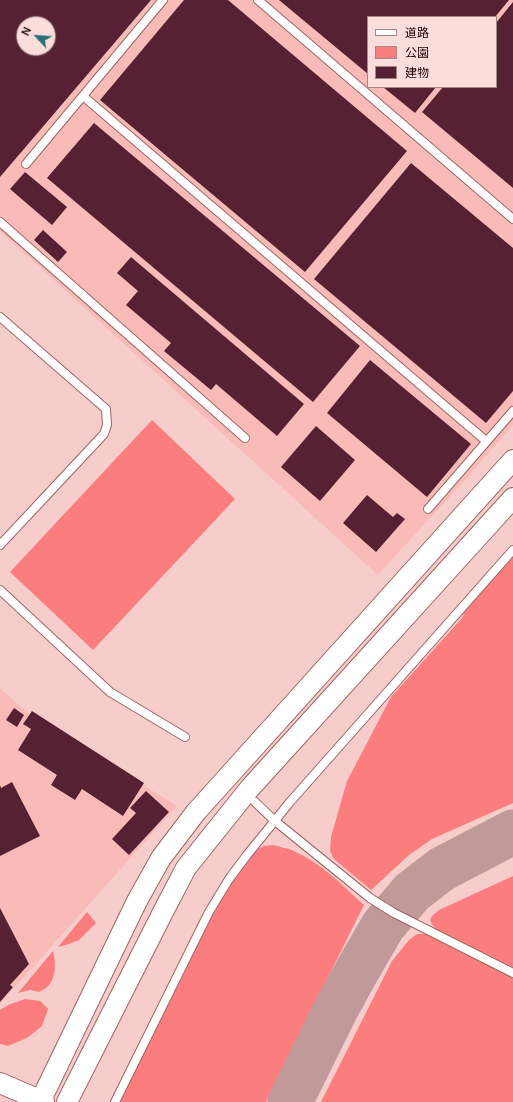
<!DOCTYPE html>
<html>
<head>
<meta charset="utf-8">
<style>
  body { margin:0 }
  #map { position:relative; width:513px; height:1102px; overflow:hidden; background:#f7cdcb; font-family:Manrope,"Noto Sans JP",sans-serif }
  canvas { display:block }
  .legend { position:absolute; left:367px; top:16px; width:130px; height:72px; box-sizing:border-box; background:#fbdedc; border:1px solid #a28887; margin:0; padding:5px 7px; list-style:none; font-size:12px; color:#1c0607 }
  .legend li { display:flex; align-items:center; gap:8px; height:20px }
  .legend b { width:20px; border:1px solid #a28887 }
  .north { position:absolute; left:16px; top:16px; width:40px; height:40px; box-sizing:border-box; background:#fbdedc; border:1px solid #a28887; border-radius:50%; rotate:296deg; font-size:11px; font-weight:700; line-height:16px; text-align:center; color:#1c0607 }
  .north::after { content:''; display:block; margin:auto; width:14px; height:18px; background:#267176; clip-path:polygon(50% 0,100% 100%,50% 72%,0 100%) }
</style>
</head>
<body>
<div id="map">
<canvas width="513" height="1102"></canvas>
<ul class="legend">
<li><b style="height:5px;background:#fff"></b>道路</li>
<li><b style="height:11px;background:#fb7d7d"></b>公園</li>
<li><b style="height:11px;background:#552133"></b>建物</li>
</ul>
<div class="north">N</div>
</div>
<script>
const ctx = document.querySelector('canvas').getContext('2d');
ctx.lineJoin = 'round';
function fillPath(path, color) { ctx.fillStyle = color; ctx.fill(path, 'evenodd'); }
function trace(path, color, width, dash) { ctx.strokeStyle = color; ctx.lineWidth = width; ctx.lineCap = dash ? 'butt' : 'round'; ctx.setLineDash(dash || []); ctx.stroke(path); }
fillPath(new Path2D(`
  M0 0H513V425L465 480 378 575 0 231ZM368 17H496V87H368ZM24 24H48V48H24Z
  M0 688 28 713 177 806 0 1004Z`), '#f9bbb8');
fillPath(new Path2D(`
  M152 420 235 499 93 650 10 572Z
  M513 554V803L432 839 409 855 371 890 334 859 330 851 331 837 347 781 391 697 462 618 466 607Z
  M273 845C280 847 287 848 294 851 321 863 342 885 364 905L266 1102H119L210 919 227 888 256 850 264 846Z
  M513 876V968L437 930 433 926 430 920 432 916 439 910Z
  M87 912 96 923 79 940 69 944 58 947Z
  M417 934H426L438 939 513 978V1102H321L392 961 409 940Z
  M53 951C56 961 56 977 49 985 47 988 42 990 39 992L30 990 18 993Z
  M25 999 40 1001 48 1009 42 1026 27 1038 8 1046 0 1044V1010L8 1005Z`), '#fb7d7d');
trace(new Path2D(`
  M290 1102 336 1009 358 969 383 926 412 892 442 869 513 832`), '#bf9a99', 45);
fillPath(new Path2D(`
  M0 0H151L0 177ZM24 24H48V48H24Z
  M184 0H228L407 151 305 272 100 100Z
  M279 0H509L495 17H368V74Z
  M513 2V188L422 112 443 87H496V23Z
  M383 87H436L415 113Z
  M94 123 360 346 313 402 47 178Z
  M411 163 513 248V391L486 423 314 279Z
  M25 172 67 207 52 225 10 189Z
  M43 230 67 252 58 262 34 240Z
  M131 257 304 404 277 436 216 384 211 390 164 351 171 343 126 305 138 291 117 273Z
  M370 360 471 444 427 497 327 413Z
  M316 426 355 460 320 501 281 467Z
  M367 495 393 517 397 513 405 519 376 552 343 523Z
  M14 708 24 715 17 727 6 720Z
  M32 711 144 783 123 816 82 789 75 800 51 785 57 775 18 750 31 729 23 724Z
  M12 782 40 836 0 856V785L1 788Z
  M146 791 169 812 129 855 112 839 136 813 130 808Z
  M0 908 29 964 10 985 13 987 0 1002Z`), '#552133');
const service = new Path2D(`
  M258 0 513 219
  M83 96 486 441
  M26 164 163 0
  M0 222 245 438
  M0 317 106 409 107 425 104 434 0 545
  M428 509 513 411
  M0 590 110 692 185 737
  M255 802 275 821 370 898 394 913 513 973
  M115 1102 209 912 229 879 247 855 290 802 513 550`);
const tertiary = new Path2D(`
  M0 1083 44 1102
  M40 1102 137 901 161 858 196 812 513 460
  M67 1102 163 912 186 868 250 788 513 498`);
trace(service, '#a06361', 10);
trace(tertiary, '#a06361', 22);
trace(service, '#fff', 8);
trace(tertiary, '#fff', 20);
</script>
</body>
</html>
